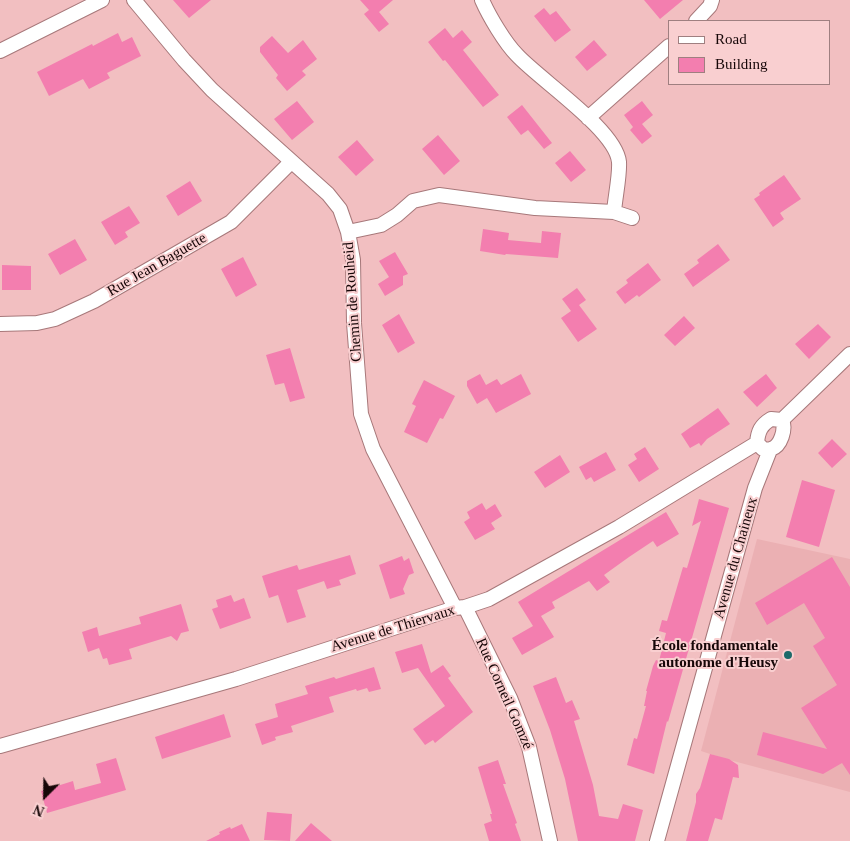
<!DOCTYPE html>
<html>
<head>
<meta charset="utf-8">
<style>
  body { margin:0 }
  #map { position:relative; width:850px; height:841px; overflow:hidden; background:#f2bfc1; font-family:"Times New Roman",serif }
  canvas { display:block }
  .legend { position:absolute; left:668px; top:20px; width:162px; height:65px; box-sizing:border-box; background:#f9cfd0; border:1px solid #9f7f80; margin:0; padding:6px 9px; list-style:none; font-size:15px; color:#170708 }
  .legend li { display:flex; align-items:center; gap:10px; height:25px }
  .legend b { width:25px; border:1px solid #9f7f80 }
  .north { position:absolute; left:20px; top:771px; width:50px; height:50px; -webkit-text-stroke:4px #f9cfd0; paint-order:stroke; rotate:203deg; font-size:14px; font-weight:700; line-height:20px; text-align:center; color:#170708 }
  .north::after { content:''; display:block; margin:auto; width:18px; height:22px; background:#170708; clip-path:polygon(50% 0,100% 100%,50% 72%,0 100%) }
</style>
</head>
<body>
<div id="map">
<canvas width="850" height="841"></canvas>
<ul class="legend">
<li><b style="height:6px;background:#fff"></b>Road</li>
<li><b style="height:14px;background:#f37eaf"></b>Building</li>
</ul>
<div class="north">N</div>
</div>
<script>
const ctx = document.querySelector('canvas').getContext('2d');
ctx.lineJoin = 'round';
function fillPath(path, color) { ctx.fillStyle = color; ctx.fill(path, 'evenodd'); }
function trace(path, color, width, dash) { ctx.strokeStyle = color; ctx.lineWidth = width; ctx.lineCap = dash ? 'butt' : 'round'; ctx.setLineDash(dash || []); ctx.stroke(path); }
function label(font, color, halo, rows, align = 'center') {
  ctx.font = font + ' "Times New Roman",serif'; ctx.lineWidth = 4; ctx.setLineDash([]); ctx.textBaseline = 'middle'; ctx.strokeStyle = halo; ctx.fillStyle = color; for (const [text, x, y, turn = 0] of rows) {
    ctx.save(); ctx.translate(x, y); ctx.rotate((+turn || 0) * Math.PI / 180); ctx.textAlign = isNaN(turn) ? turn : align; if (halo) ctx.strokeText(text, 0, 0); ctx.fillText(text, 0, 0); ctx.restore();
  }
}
fillPath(new Path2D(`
  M757 539 850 559V792L722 758 701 751Z`), '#ebb0b3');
fillPath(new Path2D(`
  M173 0H211L189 18Z
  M360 0H393L379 12 389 24 379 32 364 14 369 10Z
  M644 0H683L660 19Z
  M544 8 550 15 556 11 571 30 555 42 534 16Z
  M445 28 453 38 462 30 472 42 463 50 499 95 483 107 445 60 443 61 428 42Z
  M118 33 122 42 132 37 141 56 107 73 110 78 89 89 83 79 49 96 37 72 92 44 93 46Z
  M272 36 288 53 303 40 317 59 302 71 306 75 287 91 276 78 278 75 260 52V47Z
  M594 40 607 55 587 71 575 57Z
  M297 101 314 122 292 140 274 119Z
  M642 101 653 115 642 124 652 136 642 144 630 130 633 127 624 115Z
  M522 105 552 143 544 149 528 130 521 135 507 117Z
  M438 135 460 161 444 175 422 149Z
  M357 140 374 160 356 176 338 157Z
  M570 151 586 170 571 182 555 163Z
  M784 175 801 199 780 213 784 219 773 227 754 199 760 195 759 193Z
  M190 181 202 201 178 216 166 196Z
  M129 206 140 223 125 232 128 237 115 245 101 222Z
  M483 229 509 233 508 240 541 243 542 231 561 233 558 258 506 254 505 255 480 251Z
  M75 239 87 260 60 275 48 254Z
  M718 244 730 260 693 287 684 274 699 263 697 260Z
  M395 252 408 274 403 276V285L385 296 378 284 389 277 379 261Z
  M243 257 257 285 236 297 221 269Z
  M648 263 661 280 639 297 637 295 625 304 616 292 628 283 626 280Z
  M2 265 31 266V290H2Z
  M577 288 586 300 579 305 597 329 578 342 561 318 571 311 562 299Z
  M399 314 415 343 398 353 382 325Z
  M684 316 695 328 675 346 664 335Z
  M818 324 831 337 809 359 795 344Z
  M290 348 305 398 290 402 284 383 275 385 266 355Z
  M480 374 486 385 497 379 501 385 521 374 531 394 496 413 487 398 477 404 467 386V381Z
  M766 374 777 388 757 407 743 392Z
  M424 380 455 396 443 419 440 418 427 443 404 432 416 406 412 404Z
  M718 408 730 424 707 439 701 446 699 443 690 448 681 434Z
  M832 439 847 454 832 468 818 453Z
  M645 447 659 469 639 482 628 465 637 459 634 454Z
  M606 452 616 470 594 482 591 477 586 480 579 467Z
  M560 455 570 472 545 488 534 472Z
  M802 480 835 490 819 547 786 537Z
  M699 499 729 508 668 722 667 721 654 774 627 765 634 738 637 739 646 706H644L647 691H646L653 666 656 660 659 661 666 633 659 631 662 620 667 621 683 567 687 568 701 521 692 526Z
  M482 503 486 510 495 504 502 516 491 523 495 529 475 540 464 522 470 518 467 512Z
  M666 512 679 534 657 547 653 541 629 557 604 575 610 582 597 591 589 581 552 602 555 608 541 616 554 637 522 655 512 638 533 626 518 602Z
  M350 555 356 574 339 580 341 585 327 589 324 581 297 590 306 617 287 623 278 595 269 598 262 576 297 565 299 570Z
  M402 556 404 561 409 558 414 573 409 575 403 589 405 594 390 599 379 565Z
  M832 557 850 587V775L842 763 823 774 757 755 763 732 827 749 801 708 837 685 813 646 825 638 804 603 767 625 755 603Z
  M231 595 234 602 244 598 251 618 220 629 212 609 218 607 216 600Z
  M181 604 189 631 181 633 177 641 171 636 129 649 132 659 109 665 107 658 103 659 99 648 88 652 82 632 97 627 99 636 141 624 139 617Z
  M422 644 431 673 443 665 451 676 448 678 473 712 435 743 433 740 425 745 413 729 445 706 418 668 402 673 395 652Z
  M374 667 381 689 369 692 367 688 357 691 356 689 329 697 334 712 291 726 293 732 275 737 276 740 262 745 255 724 278 717 275 704 308 694 305 686 334 677 336 679Z
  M556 677 566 703 572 700 580 719 574 721 593 785 599 816 618 819 623 804 643 810 635 841H578L565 779 550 730 533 686Z
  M224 714 231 737 162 759 155 737Z
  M710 754 729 759 738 765 739 778 733 777 722 820 715 818 708 841H686L696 802V794L700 788Z
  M116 758 126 790 47 813 41 791 73 781 75 790 101 783 96 764Z
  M498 760 506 784H503L517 823 515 824 521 841H489L484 824 492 821 490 814H492L478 767Z
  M267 812 292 814 290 841 264 840Z
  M311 823 332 841H295Z
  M242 824 250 841H206L220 834 219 832 230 827 231 829Z`), '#f37eaf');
const street = new Path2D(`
  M134 0 184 60 212 90 328 194 340 209 348 232 353 260 354 323 361 414 373 449 455 608
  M482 0C489 16 505 43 517 55 540 80 616 130 619 162 620 175 615 198 614 212
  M696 21 710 6 712 0
  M0 51 102 0
  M588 118 669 46
  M348 232 381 225 397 215 413 201 439 195 535 208 614 212 632 218
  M0 324 37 323 55 319 94 301 231 222 291 162
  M771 419 782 420C786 429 781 446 771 449 769 450 765 449 763 449L757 443C758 431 761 425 771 419Z
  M782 420 850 354
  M465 607 510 698 529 747 550 841
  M0 746 236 679 455 608 465 607 489 599 619 527 757 443
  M657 841 755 488 770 450`);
trace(street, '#a7787a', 16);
trace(street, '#fff', 14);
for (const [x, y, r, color] of [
  [788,655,5,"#1d6a6a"]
]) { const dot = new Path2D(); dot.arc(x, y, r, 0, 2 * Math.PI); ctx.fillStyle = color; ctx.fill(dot); trace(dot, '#f9cfd0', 2); }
label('15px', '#170708', '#f9cfd0', [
  ["Rue Jean Baguette",157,265,-30],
  ["Chemin de Rouheid",353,302,-94],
  ["Avenue du Chaineux",736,558,-74],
  ["Avenue de Thiervaux",393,629,-17],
  ["Rue Corneil Gomzé",504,694,66]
]);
label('bold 15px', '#170708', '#f9cfd0', [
  ["École fondamentale",778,646],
  ["autonome d'Heusy",778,663]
], 'right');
</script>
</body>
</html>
